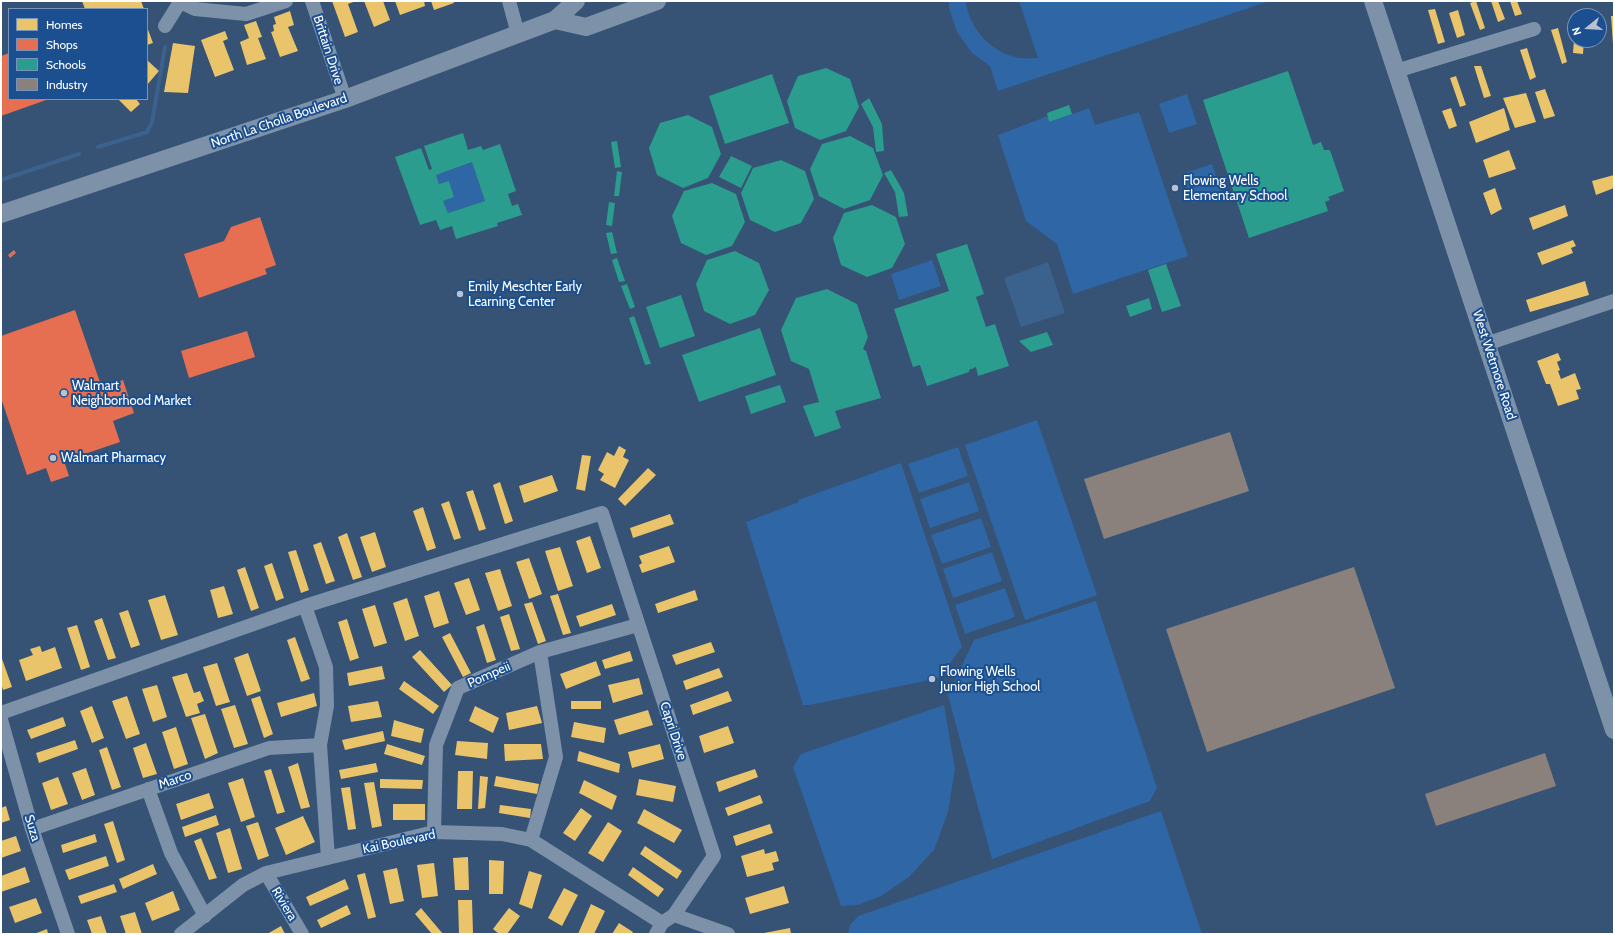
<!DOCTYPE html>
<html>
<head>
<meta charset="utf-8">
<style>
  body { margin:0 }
  #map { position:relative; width:1615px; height:935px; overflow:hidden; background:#365274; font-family:Cabin,sans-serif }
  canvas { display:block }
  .frame { position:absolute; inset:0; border:2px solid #fff; pointer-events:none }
  .legend { position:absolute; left:8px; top:8px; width:140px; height:92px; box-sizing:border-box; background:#1b4f8f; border:1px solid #7695bc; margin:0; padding:5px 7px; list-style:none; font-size:12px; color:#fff }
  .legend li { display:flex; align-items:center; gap:8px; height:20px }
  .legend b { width:20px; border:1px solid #7695bc }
  .north { position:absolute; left:1567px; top:8px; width:40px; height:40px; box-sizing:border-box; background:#1b4f8f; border:1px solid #7695bc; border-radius:50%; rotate:252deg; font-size:11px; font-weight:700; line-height:16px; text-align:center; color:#fff }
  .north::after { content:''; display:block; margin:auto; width:14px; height:18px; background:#b9c2ce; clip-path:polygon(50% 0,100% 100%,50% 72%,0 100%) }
</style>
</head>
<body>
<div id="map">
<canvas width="1615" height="935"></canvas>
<div class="frame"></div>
<ul class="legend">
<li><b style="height:11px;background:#e9c46a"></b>Homes</li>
<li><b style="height:11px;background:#e76f51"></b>Shops</li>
<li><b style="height:11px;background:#2a9d8f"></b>Schools</li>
<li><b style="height:11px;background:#8a817c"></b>Industry</li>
</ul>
<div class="north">N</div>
</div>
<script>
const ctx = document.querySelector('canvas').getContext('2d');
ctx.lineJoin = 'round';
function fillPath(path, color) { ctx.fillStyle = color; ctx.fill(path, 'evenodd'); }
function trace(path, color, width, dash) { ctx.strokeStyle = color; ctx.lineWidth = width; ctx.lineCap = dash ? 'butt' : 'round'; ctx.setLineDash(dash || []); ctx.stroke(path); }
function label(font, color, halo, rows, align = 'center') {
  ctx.font = font + ' Cabin,sans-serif'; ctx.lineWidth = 4; ctx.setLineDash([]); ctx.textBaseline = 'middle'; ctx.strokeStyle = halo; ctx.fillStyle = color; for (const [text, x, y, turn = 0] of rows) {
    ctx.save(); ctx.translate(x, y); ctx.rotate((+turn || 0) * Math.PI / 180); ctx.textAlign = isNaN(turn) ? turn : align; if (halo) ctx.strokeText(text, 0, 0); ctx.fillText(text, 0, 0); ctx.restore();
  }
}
fillPath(new Path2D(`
  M949 1H966C968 28 992 53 1019 58 1025 59 1032 58 1038 58L1019 1H1270L998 91 990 66 972 53 957 32 949 8Z
  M1187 94 1197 124 1169 133 1159 104Z
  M1089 108 1095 125 1139 112 1188 256 1073 294 1057 244 1026 221 998 135 1048 116 1049 122Z
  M472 162 485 201 448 213 443 201 454 197 449 181 439 184 436 175Z
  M1212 164 1222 193 1192 203 1182 174Z
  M932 260 941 286 899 300 891 274Z
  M1037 420 1097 595 1025 620 965 445Z
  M958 447 968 476 919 493 908 464Z
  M901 463 962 647 939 678 810 705H803L746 522 799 502 798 500Z
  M969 482 979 511 930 528 920 499Z
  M981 518 991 547 942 564 931 535Z
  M992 552 1002 581 953 598 943 569Z
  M1005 588 1015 617 965 634 955 605Z
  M1096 601 1157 788 1150 801 992 859 948 695 974 640Z
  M944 705 955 769 948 812 934 850 909 877 881 896 858 905 841 906 793 767 801 754Z
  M1161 811 1202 934H848L850 925 858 916Z`), '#2f66a5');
fillPath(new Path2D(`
  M1048 262 1065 313 1021 327 1004 278Z`), '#3b618d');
fillPath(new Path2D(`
  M82 1H141L144 9H85Z
  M332 1H356L348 4 358 32 345 37Z
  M364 1H383L390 20 374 27Z
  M395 1H424L425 6 400 15Z
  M431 1H453L454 3 434 10Z
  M1476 1 1485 28 1480 30 1470 3Z
  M1491 1H1498L1505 19 1498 22Z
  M1510 1H1517L1522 14 1515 16Z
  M1435 9 1445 42 1438 44 1428 10Z
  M1458 10 1465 35 1457 38 1449 13Z
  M290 11 294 25 288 27 298 51 280 57 271 32 274 31 273 25 276 24 274 17Z
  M1611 16H1614V44H1613Z
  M256 21 262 37 258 38 266 59 247 65 240 42 249 38 244 25Z
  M147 27 153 43 147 45Z
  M1558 28 1567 62 1562 64 1551 30Z
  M225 31 228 39 223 41 234 70 215 77 201 40Z
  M1574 40H1584L1583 54 1573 53Z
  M173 43 195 46 188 93 164 92Z
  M1527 48 1536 77 1530 80 1520 50Z
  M147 60 159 71 147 85Z
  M1474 66H1481L1491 96 1484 98Z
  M1456 76 1466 105 1460 107 1450 78Z
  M1545 89 1555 116 1544 119 1535 92Z
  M1526 93 1536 122 1515 128 1503 98Z
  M118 99H136L140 104 131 112Z
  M1451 108 1457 126 1449 129 1442 111Z
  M1504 108 1510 130 1476 143 1469 122Z
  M1509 150 1516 169 1489 178 1483 160Z
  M1614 175V188L1596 195 1592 181Z
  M1495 188 1502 209 1491 215 1483 193Z
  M1565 205 1568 216 1533 230 1529 218Z
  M1573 240 1576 246 1571 248 1573 253 1542 265 1537 253Z
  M1585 281 1589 295 1530 312 1526 300Z
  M1558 353 1561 360 1557 362 1560 370 1558 371 1561 379 1575 373 1581 389 1576 390 1579 399 1558 406 1550 384H1546L1537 361Z
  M619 446 626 450 623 457 629 460 615 488 600 480 604 474 598 470 607 452 614 456Z
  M582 455 591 456 585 491 576 489Z
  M648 468 656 475 625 506 618 499Z
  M552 475 558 491 524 503 519 486Z
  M500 482 513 521 505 524 493 485Z
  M473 490 486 529 479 531 466 492Z
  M449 501 461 538 454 540 441 504Z
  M423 507 436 548 427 551 413 511Z
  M670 514 674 524 633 538 630 528Z
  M375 532 386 567 372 572 360 537Z
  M347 533 362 577 353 580 338 537Z
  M590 536 601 568 587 573 576 541Z
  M321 542 335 581 326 584 313 545Z
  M669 546 675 562 642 573 639 565 642 563 639 556Z
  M560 547 573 586 558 591 545 551Z
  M296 550 309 590 301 593 288 552Z
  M529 558 542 594 529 599 516 562Z
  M272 563 284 598 276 601 264 566Z
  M245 567 259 608 251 611 237 570Z
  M500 569 512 606 498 611 485 573Z
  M469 578 480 610 466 615 454 583Z
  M224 586 233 614 218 618 210 590Z
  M695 590 698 600 658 613 655 604Z
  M439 591 449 623 434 628 424 596Z
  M558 594 571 633 563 635 550 596Z
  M165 595 178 635 161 640 148 600Z
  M407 598 419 636 405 641 393 603Z
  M532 602 546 641 538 644 524 604Z
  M612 604 616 615 580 627 576 616Z
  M375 605 387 643 374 647 362 609Z
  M128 610 140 645 131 648 119 613Z
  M509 614 520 649 511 651 500 617Z
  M102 618 116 658 108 660 94 621Z
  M347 619 359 658 350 661 338 622Z
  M484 624 496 660 487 663 476 627Z
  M77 625 90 667 81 670 67 628Z
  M450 633 471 673 463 677 442 637Z
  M295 637 310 679 301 682 287 640Z
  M711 642 715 652 676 665 672 655Z
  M40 646 42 652 55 647 62 668 26 681 19 660 33 655 30 649Z
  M420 650 452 685 444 692 412 657Z
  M630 651 633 661 605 669 602 660Z
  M248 653 261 691 247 696 234 658Z
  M1 656 12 687 3 690 1 683Z
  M596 661 601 675 566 689 560 674Z
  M217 663 230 702 216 706 203 667Z
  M382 666 385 679 349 686 347 673Z
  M719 668 723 677 686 690 683 681Z
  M187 673 194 693 200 691 204 701 197 704 200 713 186 717 172 677Z
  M639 678 643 694 613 703 608 685Z
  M404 681 439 706 433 714 399 689Z
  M157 685 167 717 153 722 142 689Z
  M728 691 732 701 693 715 690 705Z
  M314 693 317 706 281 717 277 703Z
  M127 696 140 734 126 739 112 701Z
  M260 696 273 734 264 738 251 699Z
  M378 701 382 717 351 722 348 706Z
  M571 701H601V709H571Z
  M235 705 248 744 234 748 221 709Z
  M92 706 104 738 92 743 80 711Z
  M475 706 499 718 493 733 469 721Z
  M537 706 542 723 509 730 506 713Z
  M648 710 653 725 619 735 614 720Z
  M205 714 218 753 205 759 191 718Z
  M63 717 66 726 31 739 27 730Z
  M394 720 424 729 421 743 391 736Z
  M574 722 606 728 604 743 571 737Z
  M728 726 734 743 704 753 699 736Z
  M176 727 188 764 174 769 162 732Z
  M383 731 385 741 345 750 342 740Z
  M75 740 78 749 39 763 36 753Z
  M457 741 488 743 487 759 455 755Z
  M146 743 157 774 143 778 133 748Z
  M387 744 425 756 422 765 384 754Z
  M504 744H541L543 759 505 761Z
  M660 744 664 759 632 768 628 752Z
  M107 747 121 787 112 790 99 750Z
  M579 751 620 764 619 773 577 761Z
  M298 763 310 807 301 809 288 767Z
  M376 763 378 772 341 779 339 770Z
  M86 768 95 795 82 800 72 773Z
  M271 769 285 812 277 814 264 771Z
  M755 769 758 777 719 792 716 782Z
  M458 771H473L472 809H457Z
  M480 776 488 777 485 808 478 809Z
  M496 776 539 784 537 794 494 786Z
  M58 777 68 804 51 810 42 783Z
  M243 778 255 817 241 822 228 783Z
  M380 779 423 780 422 789 380 788Z
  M639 779 676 786 673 802 636 795Z
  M584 780 617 796 612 810 579 793Z
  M374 782 382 826 372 828 364 783Z
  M350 787 356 829 348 830 341 788Z
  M209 793 214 808 181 820 176 804Z
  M760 795 763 803 728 816 725 808Z
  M393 804H425V820H393Z
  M500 805 531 809 530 818 499 813Z
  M6 806 10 820 1 823V808Z
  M581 808 592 816 575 841 563 833Z
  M644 809 682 830 674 843 637 823Z
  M216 815 219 825 185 837 182 827Z
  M303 816 315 842 286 855 275 828Z
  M113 821 125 860 117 863 104 824Z
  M258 822 269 856 258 860 246 826Z
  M608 822 622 831 603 862 588 853Z
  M770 824 773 833 736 846 733 836Z
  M230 828 242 869 228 873 216 833Z
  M95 834 97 842 63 853 61 845Z
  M16 836 21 851 1 858V841Z
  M201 838 217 878 209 880 194 841Z
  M645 846 682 871 677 879 640 854Z
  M764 849 765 854 776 851 779 861 772 863 774 870 747 877 741 856Z
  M106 856 109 866 69 880 65 870Z
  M468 857 469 890H455L453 858Z
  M489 860 504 861 503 894H489Z
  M434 863 438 896 422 898 417 865Z
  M153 864 157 874 123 889 119 879Z
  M25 867 30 882 1 892V876Z
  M633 867 664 889 658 897 628 875Z
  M397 868 404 901 390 904 383 871Z
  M529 871 542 875 532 909 519 904Z
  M365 873 376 917 368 919 357 875Z
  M345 879 349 889 310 906 306 897Z
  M114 884 117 892 81 904 78 896Z
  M784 886 789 903 750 914 745 898Z
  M564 888 578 895 562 926 548 918Z
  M173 891 180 910 152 921 145 903Z
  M36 898 42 913 15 923 9 907Z
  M458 900H472L473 933 459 934Z
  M591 904 605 911 594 934H578Z
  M347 905 351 914 321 928 317 920Z
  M421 908 443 934H432L415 914Z
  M509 908 520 916 507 934H499L493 929Z
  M135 912 142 934H126L120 916Z
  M101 916 107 934H92L87 920Z
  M619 923 633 932 632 934H612Z
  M281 926 285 934H267Z
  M790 928 791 934H764V933Z
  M47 929 48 934H34Z`), '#e9c46a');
fillPath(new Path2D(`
  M9 53V99H49L1 116V56Z
  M260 217 276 265 265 269 267 274 199 298 184 254 224 241 231 227Z
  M14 250 16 253 10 258 8 255Z
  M75 310 102 388 123 380 134 413 113 421 120 442 64 461 69 476 51 482 46 468 27 475 1 398V336Z
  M247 331 255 357 189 378 181 351Z`), '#e76f51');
fillPath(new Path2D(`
  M826 68 850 79 859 107 846 131 820 140 795 128 787 101 798 76Z
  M1288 71 1313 145 1321 142 1324 150H1330L1344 191 1328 197 1330 200 1325 202 1328 211 1249 238 1203 100Z
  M772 74 789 123 725 144 709 96Z
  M869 98 882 124 884 151 876 152 873 127 861 104Z
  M1069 105 1072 114 1049 122 1047 113Z
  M688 115 712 127 721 154 708 178 683 188 657 175 649 148 660 123Z
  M463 133 468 150 481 146 483 150 500 144 516 191 508 194 512 206 518 204 522 215 497 223 498 226 456 239 452 226 440 230 436 220 420 225 395 157 421 148 429 170 432 169 424 146ZM472 162 485 201 448 213 443 201 454 197 449 181 439 184 436 175Z
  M850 136 873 148 883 175 870 200 844 209 819 196 810 169 822 144Z
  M617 141 621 167 615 168 611 142Z
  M731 156 752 166 741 188 719 177Z
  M781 160 805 171 814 199 801 223 775 232 750 220 741 193 753 168Z
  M891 170 904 193 908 216 899 217 895 192 884 173Z
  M617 171 622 172 619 196H614Z
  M712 183 736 194 745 222 732 246 706 255 681 243 672 216 684 191Z
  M609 202 615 203 612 226 606 225Z
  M872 205 896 217 905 244 892 268 867 277 841 265 833 238 844 213Z
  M612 232 617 253 611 254 606 233Z
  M967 244 984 294 976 297 986 327 995 324 1009 366 978 376 976 367 969 370V372L927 386 920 365 913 367 894 309 949 291 936 254Z
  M735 251 759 263 769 290 755 315 730 324 704 311 696 284 707 260Z
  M617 258 625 281 619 282 612 260Z
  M1166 264 1181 306 1162 312 1148 270Z
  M627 284 635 307 630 309 621 286Z
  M827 289 857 304 868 337 863 349 866 351 881 398 835 411 841 428 815 437 803 406 819 402 809 369 791 361 781 330 796 298Z
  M681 295 695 336 660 348 646 307Z
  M1149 298 1152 309 1130 317 1126 306Z
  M634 316 651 364 645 365 629 318Z
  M760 328 776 375 699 402 682 355Z
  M1047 332 1053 345 1031 352 1019 341Z
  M780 385 786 402 751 414 745 396Z`), '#2a9d8f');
fillPath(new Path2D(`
  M1230 432 1249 491 1104 539 1084 479Z
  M1354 567 1395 688 1207 752 1166 629Z
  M1545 753 1556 786 1436 826 1425 794Z`), '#8a817c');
trace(new Path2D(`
  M98 147 147 132 152 122 165 47
  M1 180 79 154`), '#3b618d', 4);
trace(new Path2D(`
  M178 1 195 9 246 14 286 1
  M312 1 345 99
  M509 1 518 34
  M165 26 180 2
  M1396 71 1534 29
  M1486 344 1614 301
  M305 606 326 667 327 706 320 745 328 858
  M1 713 305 606 602 513 714 856 674 915 662 923 656 934
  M1 720 32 829 68 934
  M148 789 171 853 205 916
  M32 829 269 748 320 745
  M434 832 436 745 458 688 540 652 638 625
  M531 840 556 757 540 652
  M266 873 302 934
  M674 915 728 934
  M181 934 243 885 266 873 434 832 502 834 531 840 662 923`), '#7d92a8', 14);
trace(new Path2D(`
  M1373 1 1614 730
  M555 20 586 27 657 1
  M1 214 345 99 555 20 576 1`), '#7d92a8', 18);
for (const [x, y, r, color] of [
  [1175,188,4,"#b9c2ce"],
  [460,294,4,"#b9c2ce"],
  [64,393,4,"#b9c2ce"],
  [53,458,4,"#b9c2ce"],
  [932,679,4,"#b9c2ce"]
]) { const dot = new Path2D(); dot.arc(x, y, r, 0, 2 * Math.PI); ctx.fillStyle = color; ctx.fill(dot); trace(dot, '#1b4f8f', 1.5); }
label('13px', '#fff', '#1b4f8f', [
  ["Brittain Drive",328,50,72],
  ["North La Cholla Boulevard",279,121,-19],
  ["West Wetmore Road",1494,365,72],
  ["Pompeii",489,675,-24],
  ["Capri Drive",673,731,72],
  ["Marco",175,780,-19],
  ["Suza",32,828,73],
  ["Kai Boulevard",399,842,-12],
  ["Riviera",284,904,59]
]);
label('13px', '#fff', '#1b4f8f', [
  ["Flowing Wells",1183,181],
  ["Elementary School",1183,196],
  ["Emily Meschter Early",468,287],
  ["Learning Center",468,302],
  ["Walmart",72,386],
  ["Neighborhood Market",72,401],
  ["Walmart Pharmacy",61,458],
  ["Flowing Wells",940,672],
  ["Junior High School",940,687]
], 'left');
</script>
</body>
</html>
